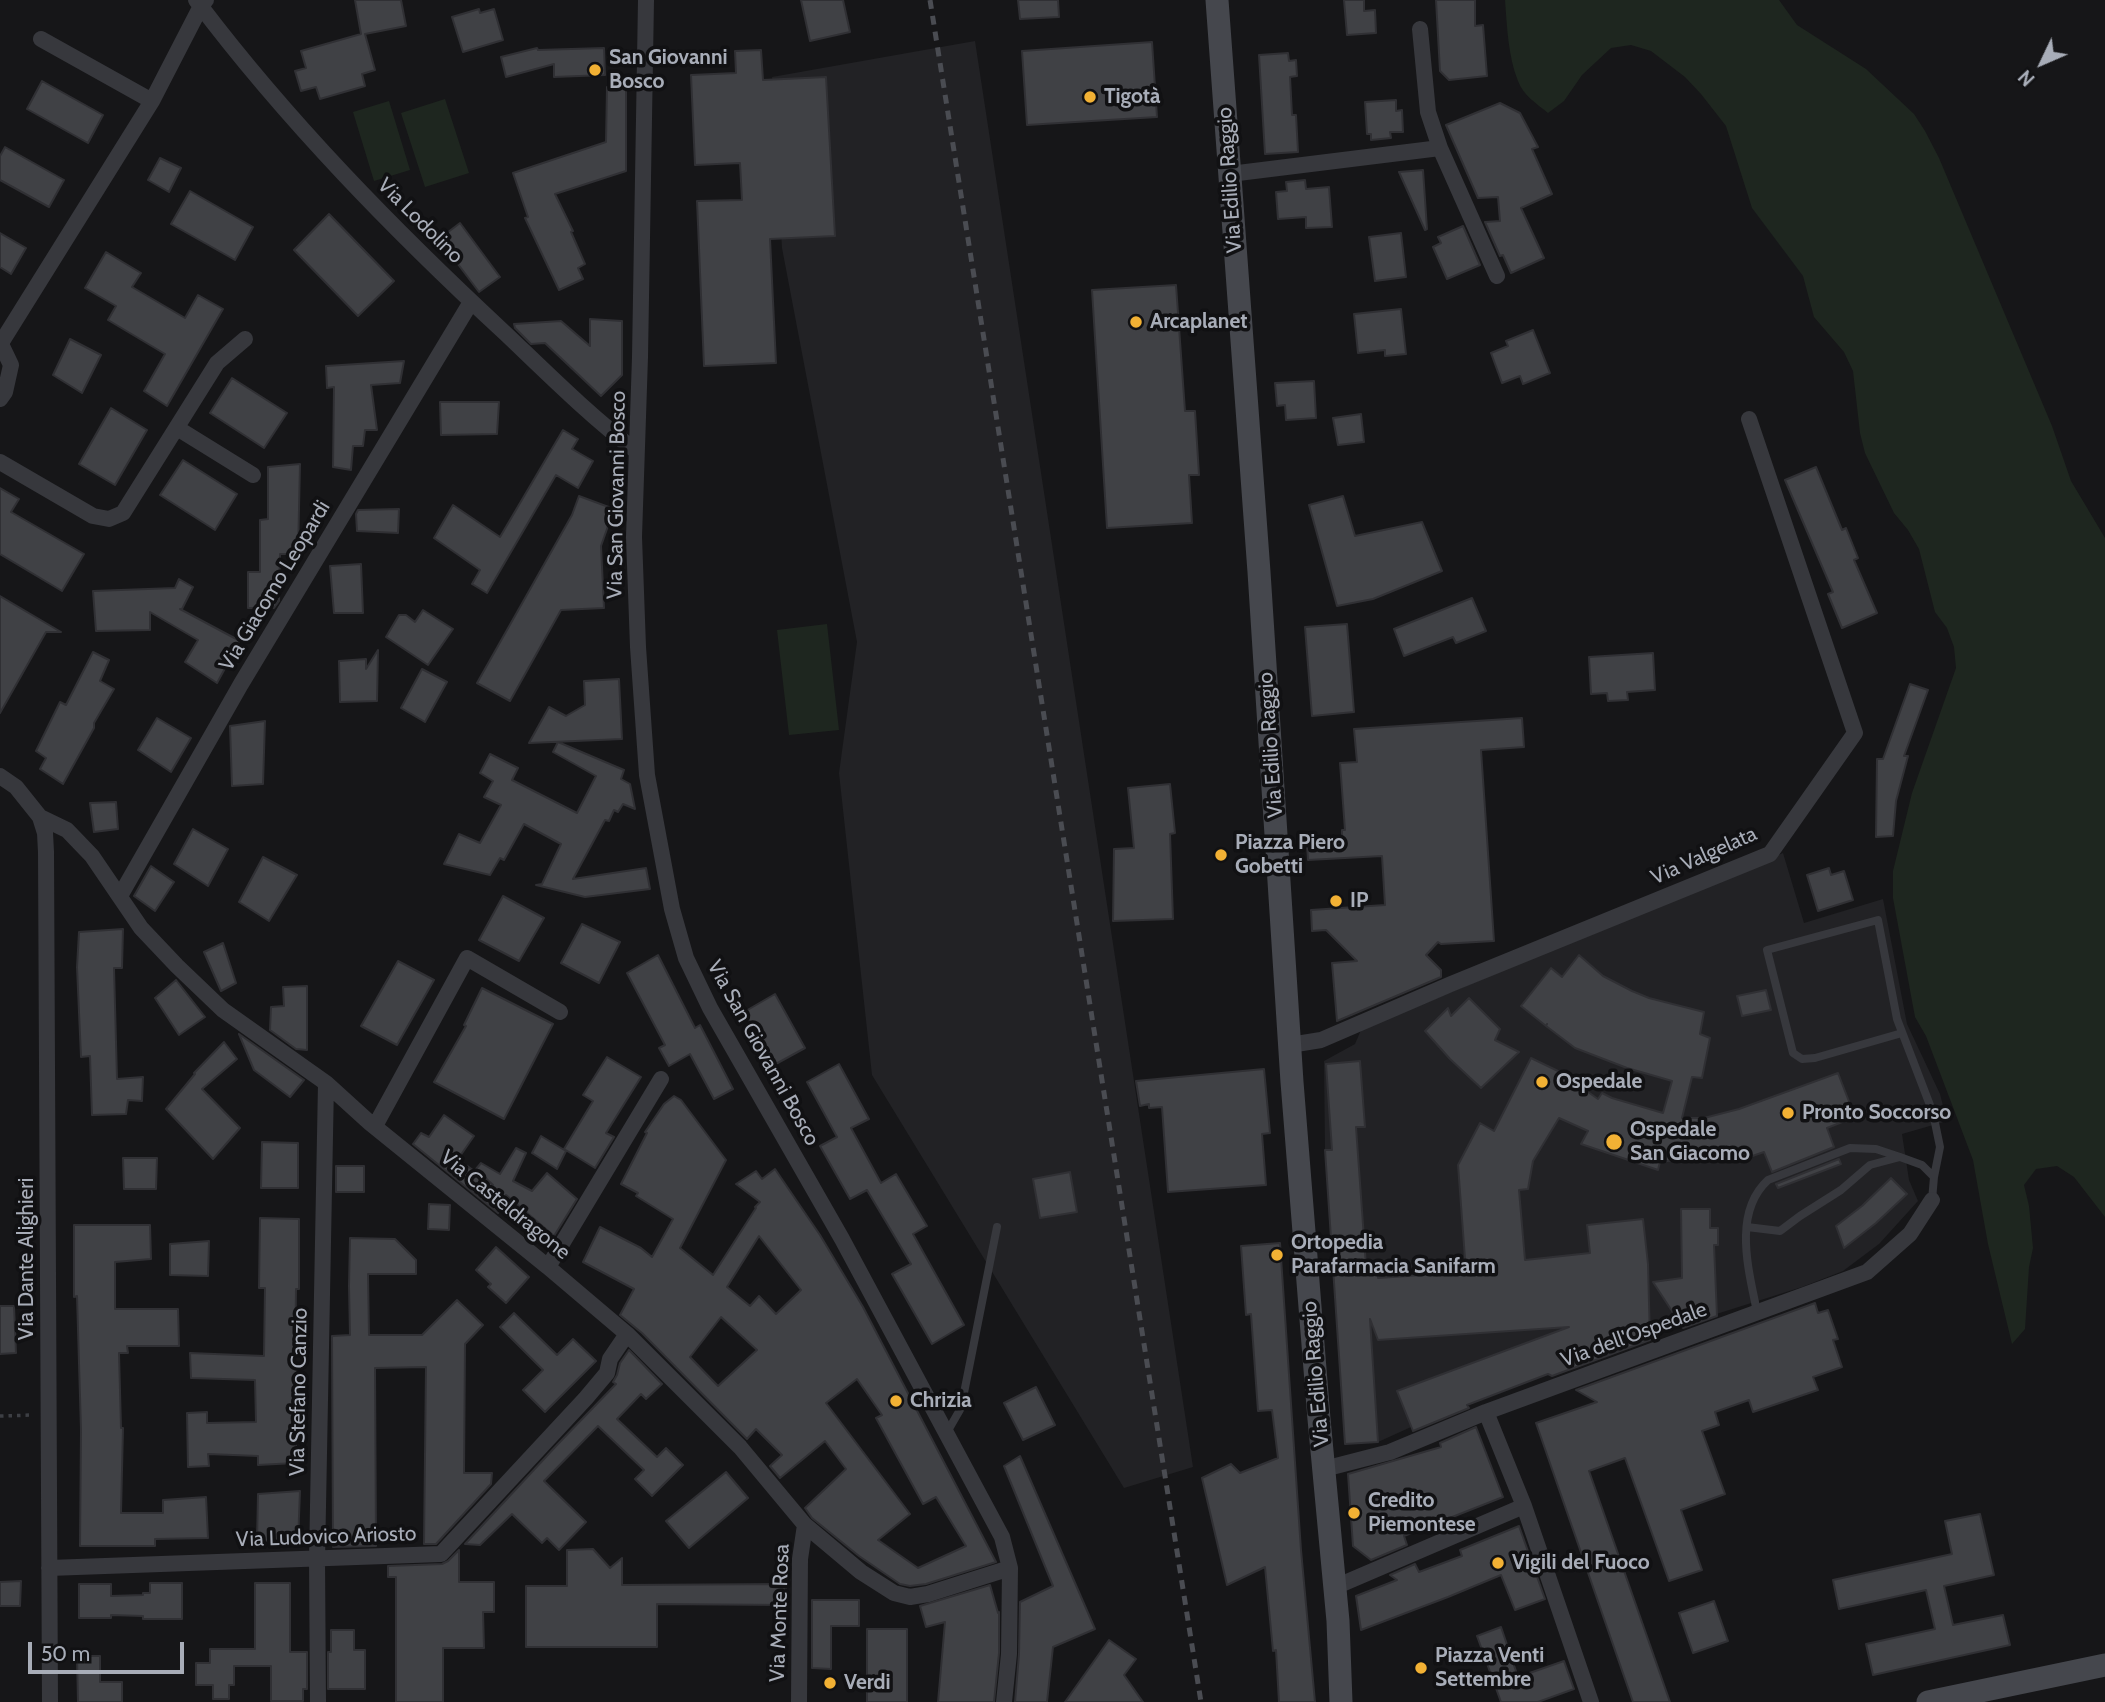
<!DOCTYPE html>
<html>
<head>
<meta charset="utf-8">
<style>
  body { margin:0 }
  #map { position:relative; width:2105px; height:1702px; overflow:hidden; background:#161618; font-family:Cabin,sans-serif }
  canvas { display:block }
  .north { position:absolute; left:2007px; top:28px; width:70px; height:70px; -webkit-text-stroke:5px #111113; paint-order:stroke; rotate:226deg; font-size:19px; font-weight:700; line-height:28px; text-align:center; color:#a8adb8 }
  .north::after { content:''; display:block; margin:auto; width:24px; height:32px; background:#a8adb8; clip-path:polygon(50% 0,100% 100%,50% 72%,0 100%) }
  .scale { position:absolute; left:28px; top:1642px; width:156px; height:32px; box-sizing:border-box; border:4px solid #a8adb8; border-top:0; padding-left:9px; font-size:21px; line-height:24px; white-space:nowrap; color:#a8adb8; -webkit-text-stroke:5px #111113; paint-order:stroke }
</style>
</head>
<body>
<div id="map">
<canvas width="2105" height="1702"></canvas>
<div class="north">N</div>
<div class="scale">50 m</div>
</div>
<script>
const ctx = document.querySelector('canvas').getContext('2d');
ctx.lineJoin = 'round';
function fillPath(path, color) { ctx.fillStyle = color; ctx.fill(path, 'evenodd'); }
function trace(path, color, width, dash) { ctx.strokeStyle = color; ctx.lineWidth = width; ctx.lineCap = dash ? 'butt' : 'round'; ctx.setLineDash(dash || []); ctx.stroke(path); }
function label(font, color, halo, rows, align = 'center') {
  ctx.font = font + ' Cabin,sans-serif'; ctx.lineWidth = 7; ctx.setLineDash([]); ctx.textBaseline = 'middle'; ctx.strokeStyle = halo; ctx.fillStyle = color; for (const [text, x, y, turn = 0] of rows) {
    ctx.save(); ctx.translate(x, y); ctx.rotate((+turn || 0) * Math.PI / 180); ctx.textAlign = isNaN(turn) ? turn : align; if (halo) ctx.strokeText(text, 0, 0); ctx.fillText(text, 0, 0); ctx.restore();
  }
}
fillPath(new Path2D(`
  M975 41 1193 1467 1124 1488 872 1075 839 773 857 642 782 248 772 77Z
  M1783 853 1804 923 1883 899 1907 1024 1940 1094 1947 1121 1902 1134 1909 1180 1918 1201 1879 1244 1843 1271 1802 1287 1650 1335 1411 1427 1378 1442 1345 1444 1325 1151 1324 1061 1355 1044 1361 1030Z`), '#222225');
fillPath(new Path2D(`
  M1505 0H1779L1797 25 1866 69 1914 114 1925 131 1939 158 2052 426 2071 481 2105 538V1217L2074 1177 2057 1166 2036 1169 2024 1185 2029 1206 2033 1248 2029 1267 2025 1329 2012 1344 1988 1244 1973 1160 1926 1036 1915 1017 1893 898V871L1912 793 1956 668 1954 647 1947 628 1935 612 1919 549 1908 530 1894 513 1865 453 1860 433 1853 371 1844 352 1814 317 1803 276 1752 208 1726 126 1701 94 1685 77 1651 51 1631 45 1611 48 1582 75 1564 101 1548 113C1537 104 1523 95 1518 81 1508 56 1507 26 1505 0Z
  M445 99 469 173 425 187 401 113Z
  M389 101 410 170 374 181 353 112Z
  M827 624 839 730 789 735 777 630Z`), '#1e261f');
const building = new Path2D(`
  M355 0H401L406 26 365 34 375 70 362 74 365 86 320 99 316 87 301 91 295 71 306 68 301 51 361 34Z
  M801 0H843L850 32 810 41Z
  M1018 0H1058L1059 17 1020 19Z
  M1344 0H1364V11L1375 10 1376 33 1347 35Z
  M1436 0H1475V26L1483 25 1487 76 1449 80 1440 71Z
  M479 9 480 13 494 9 503 40 463 52 452 17Z
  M1152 42 1157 117 1027 125 1022 51Z
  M537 48 538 50 604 48 605 75 554 77V64L506 77 501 57Z
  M761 50 763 80 826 77 835 236 770 239 776 363 704 366 697 201 742 200 740 163 695 165 691 75 736 73 735 51Z
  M1288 53 1289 61 1296 60 1297 76 1290 77 1292 115H1296L1298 152 1265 154 1259 55Z
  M42 81 103 115 88 143 27 109Z
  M607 87 626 88V171L555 194 573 231 571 232 585 264 578 268 583 279 559 290 525 218 528 217 513 173 606 142Z
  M1396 100V111L1402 110 1403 132H1390L1391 138 1371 140V134H1367L1365 102Z
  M1500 103 1520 113 1538 147 1532 149 1552 194 1521 208 1544 258 1511 273 1503 255 1500 256 1485 222 1500 221 1498 197 1478 198 1446 125Z
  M5 147 64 180 49 207 0 180V156Z
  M160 158 181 168 169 192 148 180Z
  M1423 170 1427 229 1425 230 1399 172Z
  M1305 180 1306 189 1329 187 1332 227 1306 228V217L1278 219 1276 192 1287 191 1286 182Z
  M190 191 253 227 235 260 171 224Z
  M329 214 394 281 358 316 294 250Z
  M460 223 500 277 479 292 439 239Z
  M1463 226 1480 265 1447 279 1433 247 1441 243 1438 237Z
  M0 233 26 248 11 274 0 267Z
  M1401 233 1406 277 1375 281 1369 237Z
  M106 252 141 273 132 287 185 318 198 295 223 309 167 406 144 391 165 354 108 320 116 306 85 288Z
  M1176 285 1185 411H1195L1199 475H1189L1192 523 1107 528 1092 290Z
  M1401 309 1406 354 1385 356V350L1358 353 1354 314Z
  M590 319 622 321V375L601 396 545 343 531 344 515 328 514 324 561 321 590 346Z
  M1533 330 1550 373 1523 384 1520 376 1502 383 1491 353 1508 346 1506 341Z
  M70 339 101 355 82 393 53 375Z
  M404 361 400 383 371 385 377 430H365L363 446H353L351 470 333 467 334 387 327 388 326 366Z
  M232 378 287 413 264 448 210 413Z
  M1314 381 1316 418 1286 420 1285 405 1277 406 1275 383Z
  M440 402H499L497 434 441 435Z
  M111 408 147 430 115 485 79 464Z
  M1361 414 1364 442 1338 445 1333 418Z
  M563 430 578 439 572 449 593 461 578 488 556 475 487 593 472 584 480 570 434 538 453 505 500 537Z
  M183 460 237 494 215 530 160 495Z
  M300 464 298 554H280L279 601 274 608H248V572H260V520L268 519V467Z
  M1816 467 1842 530 1846 528 1858 558 1854 560 1877 613 1842 628 1828 594 1833 592 1785 480Z
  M0 488 19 499 11 512 84 554 62 591 0 554Z
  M579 496 614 509 601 546 604 608 561 610 510 701 477 683 572 515Z
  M1343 496 1355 536 1422 522 1442 571 1373 599 1337 606 1309 505Z
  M399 509 398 533 357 531 356 514 358 510Z
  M361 564 363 613H334L330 566Z
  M179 579 193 587 182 609H180L240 641 217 683 185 662 198 640 150 612V630L96 631 93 591 175 588Z
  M0 596 61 632H46L0 713Z
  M1472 598 1486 631 1456 643 1453 637 1404 656 1394 629Z
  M423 610 453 629 428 665 386 637 399 615H406L415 622Z
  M1347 624 1354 712 1312 716 1305 627Z
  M378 650 377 701 340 702 339 661 366 659V669Z
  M93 652 109 660 100 681 114 689 94 723V728L63 784 40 769 46 758 36 751 60 702 66 705Z
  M1653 653 1655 690 1627 692 1628 700 1608 701 1607 693 1591 694 1589 657Z
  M422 669 447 682 425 722 401 708Z
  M619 679 622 739 529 743 549 707 566 716 585 705 584 681Z
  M1910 684 1928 690 1904 756H1908L1896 801 1893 836 1876 837 1877 759H1883Z
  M157 718 191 738 171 772 138 750Z
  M1522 718 1524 747 1481 750 1494 941 1441 944 1438 942 1426 955 1441 970V977L1337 1021 1332 963 1357 961 1326 930 1312 931 1311 910 1385 905 1382 856 1308 860 1307 843 1342 840V830H1345L1340 763 1357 762 1354 729Z
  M265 721 263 784 232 786 230 726Z
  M558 742 624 770 621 779 630 784 635 809 623 804 618 812 614 810 609 821 605 820 573 879 646 868 650 889 585 897 536 885 542 884 561 844 524 824 504 860 500 858 490 875 444 864 459 834 480 843 501 805 484 797 493 781 480 773 490 754 518 768 512 780 577 813 596 776 553 752Z
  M1170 784 1175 833 1170 834 1173 919 1113 921 1114 849 1134 848 1128 788Z
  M116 802 118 829 94 832 90 803Z
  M193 829 228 849 208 886 174 864Z
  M263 857 297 875 269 921 239 902Z
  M151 866 174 882 155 911 134 896Z
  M1829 868 1831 875 1844 871 1853 900 1818 911 1807 875Z
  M503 896 544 918 519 961 479 940Z
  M582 924 620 942 599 983 561 963Z
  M123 929 122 968H114L117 1079 143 1077 142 1101 128 1100 126 1114 92 1115 90 1056 81 1057 77 967 79 932Z
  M223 943 236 983 221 991 204 952Z
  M658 955 695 1028 700 1025 733 1089 714 1099 690 1054 669 1066 659 1048 665 1045 627 973Z
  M1579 955 1603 976 1632 991 1649 998 1704 1012 1700 1034 1710 1038 1702 1078 1692 1077 1682 1118H1704L1739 1109 1838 1073 1855 1117 1827 1128 1834 1147 1772 1172 1764 1152 1738 1161 1735 1152 1660 1162 1658 1170 1581 1144 1588 1131 1559 1118 1533 1161 1528 1189 1519 1190 1525 1260 1590 1253 1587 1225 1643 1219 1648 1264 1650 1340 1552 1376 1548 1374 1467 1405 1469 1408 1413 1431 1397 1391 1569 1327 1378 1340 1370 1319 1378 1442 1345 1444 1325 1150H1332L1326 1064 1360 1061 1365 1127H1356L1366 1266 1378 1265V1278L1466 1272 1458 1165 1480 1123 1494 1131 1531 1058 1558 1071 1598 1099 1602 1093 1612 1098 1663 1113 1672 1081 1627 1068 1575 1048 1546 1026 1547 1024 1546 1026 1521 1006 1551 968 1562 977Z
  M398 961 434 980 397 1045 361 1026Z
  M176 980 205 1017 179 1035 155 998Z
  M307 986V1050L296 1049 270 1030 271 1007 284 1006 283 987Z
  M482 988 553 1024 504 1119 434 1082 466 1026 464 1025Z
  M1766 990 1771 1010 1742 1016 1737 996Z
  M775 994 805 1048 774 1065 744 1012Z
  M1469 998 1500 1029 1495 1040 1519 1052 1481 1088 1450 1059 1425 1031 1448 1008 1451 1016Z
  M239 1034 304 1080 290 1097 254 1070Z
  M224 1042 237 1059 202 1089 240 1128 213 1159 166 1109 195 1074 194 1073Z
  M607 1057 641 1077 606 1133 614 1137 595 1168 564 1149 593 1101 583 1095Z
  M839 1064 869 1119 851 1128 881 1183 896 1174 927 1226 913 1234 964 1325 932 1344 892 1274 911 1264 867 1190 850 1199 820 1146 837 1137 807 1082Z
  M1264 1069 1270 1133 1262 1134 1266 1185 1168 1192 1162 1107 1149 1108V1104L1140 1106 1136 1081Z
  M674 1096 681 1100 726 1160 680 1248 713 1275 756 1208 755 1207 760 1202 736 1184 756 1171 762 1179 775 1169 820 1235 863 1307 996 1562 926 1584 910 1586 900 1584 859 1556 812 1518 805 1508 846 1469 825 1441 780 1478 770 1466 782 1455 756 1429 747 1439 642 1333 620 1315 634 1289 583 1262 600 1227 641 1248 652 1257 673 1219 636 1196 638 1193 621 1184 647 1133 645 1132 664 1104ZM759 1236 801 1290 776 1314 759 1296 750 1306 727 1287ZM721 1317 757 1350 718 1386 690 1357ZM857 1379 882 1415 876 1418 923 1504 936 1497 966 1546 918 1568 878 1540 910 1514 826 1403Z
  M444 1115 474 1136 458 1159 493 1185 476 1169 481 1163 500 1174 516 1148 526 1153 513 1181 532 1191 547 1173 577 1199 554 1236 506 1195 498 1213 413 1144 421 1133 429 1137Z
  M541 1136 566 1151 557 1169 532 1153Z
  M262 1142 298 1143V1188H261Z
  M123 1158H157L156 1189H124Z
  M1839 1159 1841 1164 1778 1188 1776 1184Z
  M336 1166H364V1192H336Z
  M1070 1172 1077 1212 1040 1218 1033 1179Z
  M1891 1178 1907 1194 1876 1223 1844 1248 1836 1226 1862 1206Z
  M429 1204 450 1205 449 1230 428 1229Z
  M1681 1209H1710V1228H1718V1245H1714L1717 1316 1683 1328 1653 1282 1682 1278Z
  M260 1218 299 1219V1289H296L295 1363H297L298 1406 295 1463 258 1465V1456L208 1454 209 1466 188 1467 187 1413 207 1412V1423L256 1422 255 1380 191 1378 190 1353 264 1356 265 1288H259Z
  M74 1225H150L151 1259 115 1262V1309H178L179 1346H127L128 1353H119L121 1428H123L121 1513H163V1500L206 1497 208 1538 155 1539V1546H80L81 1430 77 1296 74 1297Z
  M350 1238 395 1239 416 1260V1274H368L369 1335H422L457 1300 483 1325 465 1344 464 1473H492L491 1484 436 1544H424L426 1367 375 1368 376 1546 333 1547 332 1336 350 1335 349 1286Z
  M209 1241 208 1276 170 1275V1244Z
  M1280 1243 1301 1550 1315 1702H1279L1276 1650 1273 1651 1265 1567 1227 1585 1202 1478 1231 1464 1240 1473 1278 1458 1272 1410 1258 1411 1251 1314 1246 1315 1241 1246Z
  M496 1247 529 1277 506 1303 488 1287 491 1284 476 1270Z
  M1815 1303 1818 1313 1828 1310 1838 1339 1833 1340 1842 1367 1813 1377 1818 1390 1753 1412 1749 1400 1715 1412 1719 1425 1702 1431 1725 1494 1681 1510 1702 1570 1669 1581 1625 1458 1589 1471 1670 1702H1633L1536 1423 1597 1402 1576 1390Z
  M0 1306H14L16 1353 0 1354Z
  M514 1313 557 1355 573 1339 596 1361 545 1412 523 1390 543 1370 500 1327Z
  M629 1350 662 1384 646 1399 641 1394 617 1419 657 1457 666 1448 683 1465 652 1496 635 1479 644 1470 598 1426 544 1481 586 1522 559 1550 547 1538 542 1543 512 1514 480 1545 465 1544 557 1445 616 1384 613 1382 617 1375 620 1363Z
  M1036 1387 1055 1425 1023 1440 1004 1403Z
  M1476 1427 1503 1497 1404 1536 1407 1545 1371 1560 1353 1546 1348 1474 1441 1447 1440 1443Z
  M1020 1456 1095 1629 1053 1647 1047 1702H1015L1019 1654 1020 1602 1053 1586 1004 1466Z
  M726 1472 748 1498 689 1548 666 1521Z
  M300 1491 298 1542 257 1541 258 1494Z
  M1980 1514 1994 1575 1944 1586 1953 1625 2003 1615 2010 1645 1873 1675 1866 1644 1935 1629 1926 1590 1839 1609 1833 1580 1952 1554 1945 1521Z
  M1519 1526 1545 1599 1515 1610 1501 1575 1448 1597 1361 1630 1356 1596 1397 1580 1390 1575 1415 1564 1419 1572 1462 1556 1460 1550Z
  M593 1549 610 1568 622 1558V1585L786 1584V1605L657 1604V1647H526V1586H567V1550Z
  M459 1550V1582H494V1612H483L484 1648H443V1702H396V1577H388V1566L442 1564 448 1561Z
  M21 1581 20 1606H0V1582Z
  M150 1583H182V1619H143V1616L111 1615V1618H79V1584H111V1596L143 1595V1593H150Z
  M255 1583H290V1652H307V1689H303V1701H271V1666H234V1685H229V1699H213V1685H196V1663H210V1649H255Z
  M990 1585 998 1613 999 1612V1653L994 1702H938L945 1622 926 1627 920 1606Z
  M812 1600H859V1626H831V1669L812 1668Z
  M1714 1601 1728 1641 1693 1653 1679 1613Z
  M1501 1627 1518 1677 1564 1661 1574 1689 1538 1702H1501L1477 1636Z
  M867 1629H907V1702H867Z
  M331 1630H354V1650H365V1689H328V1652H331Z
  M1109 1640 1136 1659 1124 1675 1143 1702H1065Z
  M77 1656H100V1682H122V1702H78Z`);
fillPath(building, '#404145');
trace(building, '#303034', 2);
trace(new Path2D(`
  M0 1416 33 1415`), '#3d3f44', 3.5, [3.5, 5]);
trace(new Path2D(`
  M1902 1033 1815 1058 1802 1059 1793 1053 1767 950 1878 920 1897 1019 1933 1113 1940 1147 1934 1177
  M1747 1227 1780 1231 1800 1216 1841 1190 1870 1165 1900 1157
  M1757 1312C1749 1271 1732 1213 1768 1180L1850 1148 1876 1149 1900 1157 1922 1165 1934 1177 1932 1200
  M946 1434 961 1408 997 1227`), '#37383d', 8);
trace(new Path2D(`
  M196 0C287 121 395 231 506 334 548 374 590 416 636 451
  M646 0 640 357 634 537 638 647 647 775 672 909 686 958 710 1008 842 1239 1002 1537 1010 1568 1009 1654 1004 1702
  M1420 29 1428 112 1440 148 1497 276
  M41 39 152 101
  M1230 174 1440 148
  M0 342 11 365 5 392 0 399
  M1 343 152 101 201 6 206 0
  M177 428 253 475
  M0 462 93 516 109 519 123 513 217 363 245 339
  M0 776 16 787 40 817 67 830 92 856 141 928 177 966 223 1010 326 1083 370 1123 548 1267 627 1334 740 1447 805 1525 861 1572 894 1593 910 1597 928 1594 1010 1568
  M40 817 45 833 46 852 50 1702
  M120 896 241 684 471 302
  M1290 1045 1321 1040 1451 984 1770 854 1855 733 1749 419
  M375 1126 467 958 560 1012
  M548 1267 661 1079
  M1486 1412 1524 1506 1591 1702
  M1324 1469 1390 1452 1486 1412 1867 1272 1910 1234 1932 1200
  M49 1568 441 1554 586 1398 607 1373 610 1359 627 1334
  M1335 1587 1524 1506
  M318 1702 317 1559 326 1083
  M799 1702 800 1559 805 1525`), '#37383d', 16);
trace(new Path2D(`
  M1217 0 1259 572 1292 1082 1319 1419 1338 1621 1341 1702
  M1928 1702 2105 1665`), '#45474d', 23);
trace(new Path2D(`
  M930 0 1201 1702`), '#4a4c52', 5, [9, 7]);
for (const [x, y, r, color] of [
  [595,70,7,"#f2b134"],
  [1090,97,7,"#f2b134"],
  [1136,322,7,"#f2b134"],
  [1221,855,7,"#f2b134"],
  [1336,901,7,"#f2b134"],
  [1542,1082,7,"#f2b134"],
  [1788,1113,7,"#f2b134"],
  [1614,1142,9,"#f2b134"],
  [1277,1255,7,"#f2b134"],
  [896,1401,7,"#f2b134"],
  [1354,1513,7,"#f2b134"],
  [1498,1563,7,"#f2b134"],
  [1421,1668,7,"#f2b134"],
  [830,1683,7,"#f2b134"]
]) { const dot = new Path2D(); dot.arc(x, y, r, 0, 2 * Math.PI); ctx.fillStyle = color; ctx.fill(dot); trace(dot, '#111113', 2.5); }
label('bold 21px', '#a8adb8', '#111113', [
  ["San Giovanni",609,58],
  ["Bosco",609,82],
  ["Tigotà",1104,97],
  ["Arcaplanet",1150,322],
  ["Piazza Piero",1235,843],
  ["Gobetti",1235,867],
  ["IP",1350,901],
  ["Ospedale",1556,1082],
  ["Pronto Soccorso",1802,1113],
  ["Ospedale",1630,1130],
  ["San Giacomo",1630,1154],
  ["Ortopedia",1291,1243],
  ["Parafarmacia Sanifarm",1291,1267],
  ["Chrizia",910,1401],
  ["Credito",1368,1501],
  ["Piemontese",1368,1525],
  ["Vigili del Fuoco",1512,1563],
  ["Piazza Venti",1435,1656],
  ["Settembre",1435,1680],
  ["Verdi",844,1683]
], 'left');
label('21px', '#a8adb8', '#111113', [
  ["Via Edilio Raggio",1230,180,-94],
  ["Via Lodolino",420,221,45],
  ["Via San Giovanni Bosco",617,495,-89],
  ["Via Giacomo Leopardi",275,586,-59],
  ["Via Edilio Raggio",1271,745,-94],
  ["Via Valgelata",1704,856,-24],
  ["Via San Giovanni Bosco",763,1053,61],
  ["Via Casteldragone",505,1205,39],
  ["Via Dante Alighieri",27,1259,-90],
  ["Via dell'Ospedale",1634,1335,-20],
  ["Via Edilio Raggio",1316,1374,-95],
  ["Via Stefano Canzio",299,1392,-89],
  ["Via Ludovico Ariosto",326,1537,-2],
  ["Via Monte Rosa",780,1613,-88]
]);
</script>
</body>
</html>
